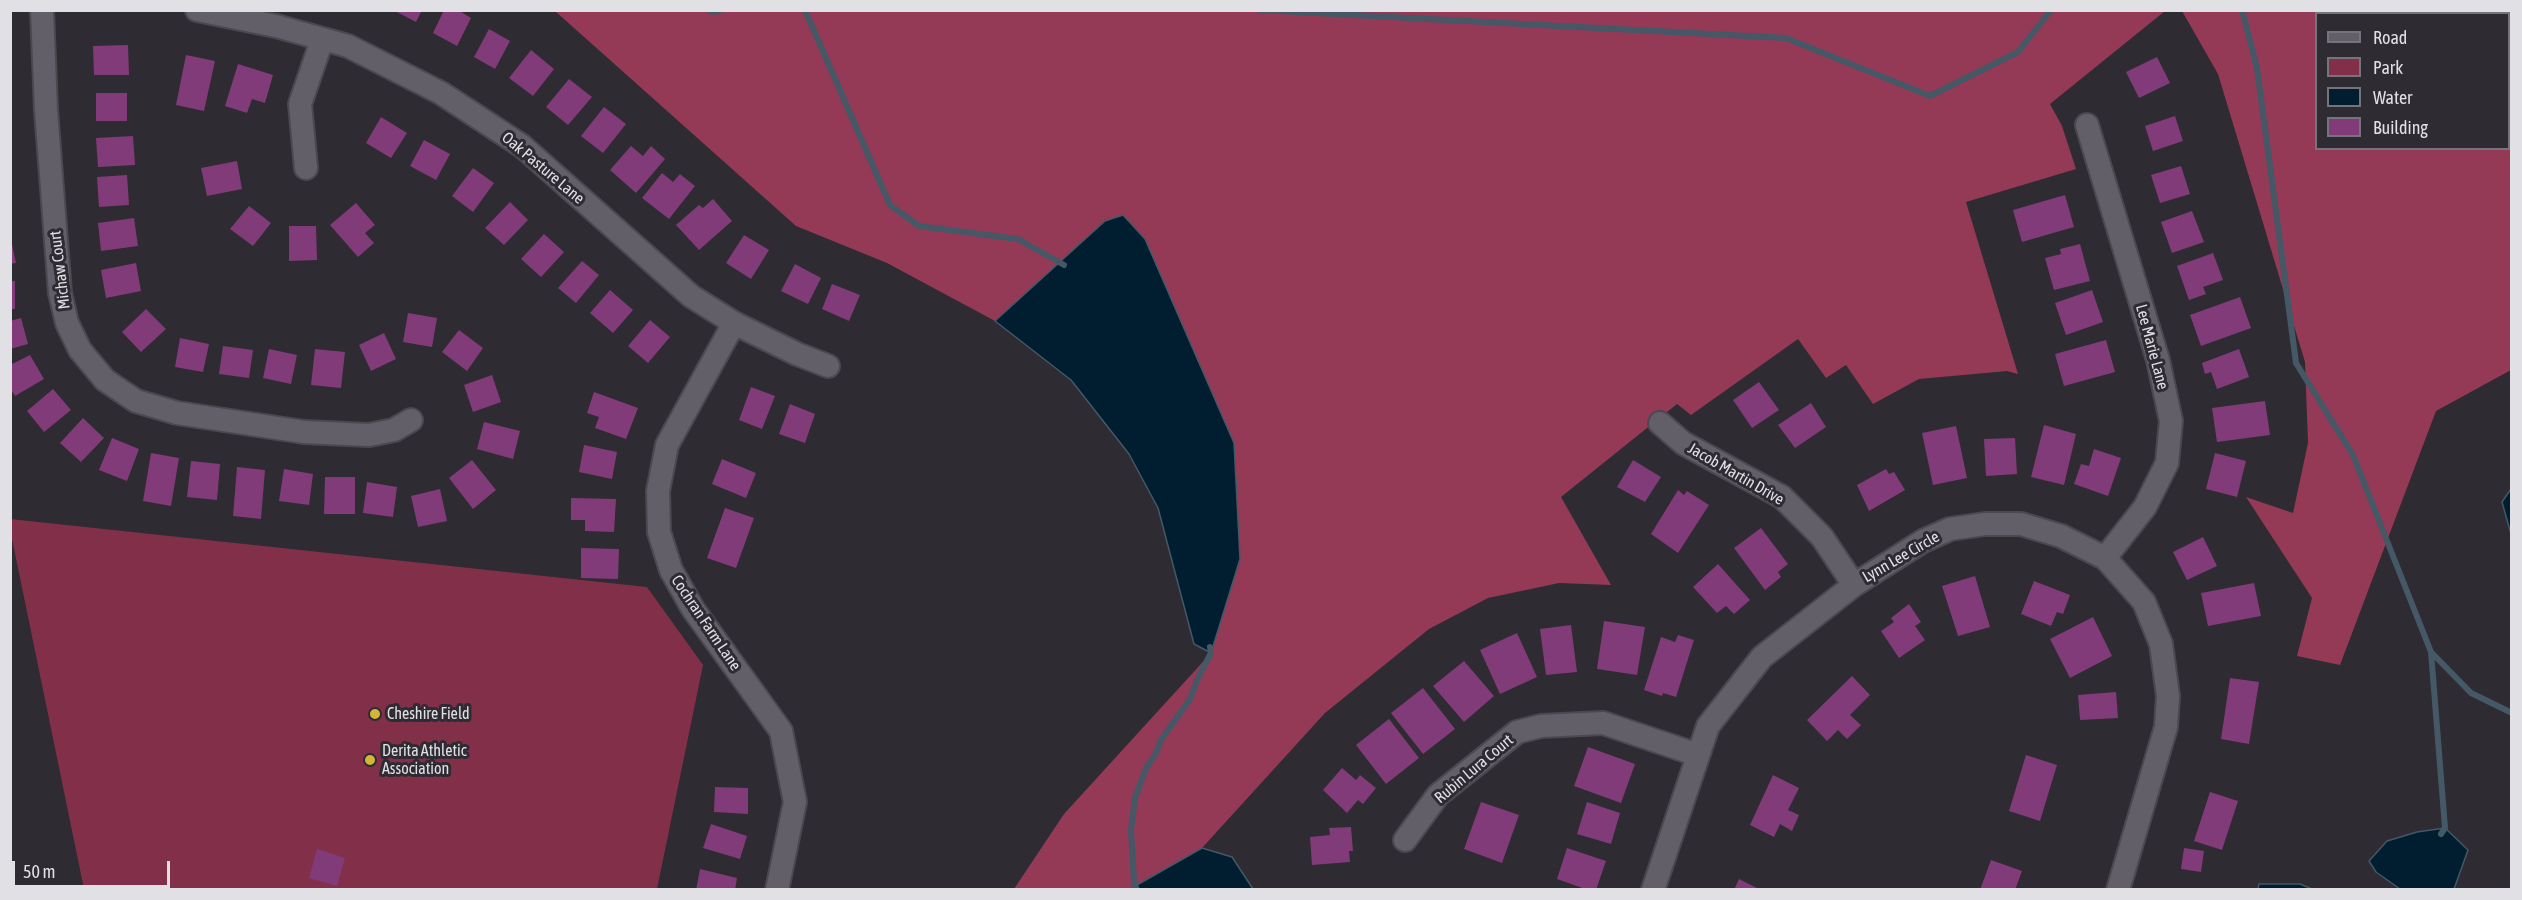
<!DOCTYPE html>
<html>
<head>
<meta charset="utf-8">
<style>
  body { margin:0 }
  #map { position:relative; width:2522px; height:900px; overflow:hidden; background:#2e2b33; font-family:"Asap Condensed",sans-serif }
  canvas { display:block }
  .frame { position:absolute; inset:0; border:12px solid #e1e0e5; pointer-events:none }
  .legend { position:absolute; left:2315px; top:12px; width:195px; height:138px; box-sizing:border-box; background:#2e2b33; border:2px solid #76737a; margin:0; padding:8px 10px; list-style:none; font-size:18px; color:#e1e0e5 }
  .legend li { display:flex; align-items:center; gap:12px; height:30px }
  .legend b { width:30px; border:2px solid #76737a }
  .scale { position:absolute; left:12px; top:861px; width:158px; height:27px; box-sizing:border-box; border:3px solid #e1e0e5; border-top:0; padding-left:8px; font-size:18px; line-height:21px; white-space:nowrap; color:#e1e0e5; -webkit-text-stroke:4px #2e2b33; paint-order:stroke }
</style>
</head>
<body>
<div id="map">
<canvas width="2522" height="900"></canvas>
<div class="frame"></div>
<ul class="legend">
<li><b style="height:8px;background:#625f69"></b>Road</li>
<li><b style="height:16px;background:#82304a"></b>Park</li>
<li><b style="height:16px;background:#001e30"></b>Water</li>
<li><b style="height:16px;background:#813b79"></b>Building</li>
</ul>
<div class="scale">50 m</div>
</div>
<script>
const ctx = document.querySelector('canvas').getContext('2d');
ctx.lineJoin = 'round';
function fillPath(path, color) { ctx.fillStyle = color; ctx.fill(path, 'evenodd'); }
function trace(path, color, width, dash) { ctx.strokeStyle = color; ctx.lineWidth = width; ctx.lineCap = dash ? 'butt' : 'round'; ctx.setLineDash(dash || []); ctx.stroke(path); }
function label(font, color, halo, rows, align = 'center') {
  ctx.font = font + ' "Asap Condensed",sans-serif'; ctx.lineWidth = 6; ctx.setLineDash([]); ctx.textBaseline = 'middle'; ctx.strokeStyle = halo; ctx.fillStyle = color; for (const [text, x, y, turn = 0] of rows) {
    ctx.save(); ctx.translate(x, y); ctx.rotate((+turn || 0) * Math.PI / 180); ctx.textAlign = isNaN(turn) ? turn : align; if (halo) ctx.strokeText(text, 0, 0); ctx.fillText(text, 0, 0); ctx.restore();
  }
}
fillPath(new Path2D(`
  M10 519 647 587 703 665 657 889H84L11 534Z`), '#82304a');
fillPath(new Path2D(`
  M555 11H2165L2050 104 2062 126 2076 169 1966 202 2018 374 2007 371 1919 379 1873 404 1846 365 1826 378 1798 339 1691 415 1677 404 1561 497 1611 585 1559 583 1488 598 1429 629 1325 713 1202 848 1130 890 1014 889 1064 814 1211 653 1240 559 1105 221 995 321 887 263 796 226Z
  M2182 11H2511V370L2436 411 2340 665 2297 656 2312 598 2246 497 2293 513 2308 443 2305 362 2218 74ZM2316 14H2508V148H2316Z`), '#943956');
const water = new Path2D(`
  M1123 215 1145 239 1234 443 1240 559 1211 653 1194 644 1158 508 1129 454 1071 380 995 321 1105 221Z
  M2511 489V534L2502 502Z
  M2445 828 2468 850 2454 889H2400L2376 872 2369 861 2387 841 2417 832Z
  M1202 848 1232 857 1253 889H1130Z
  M2259 884H2300L2312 889H2258Z`);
fillPath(water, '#001e30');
trace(water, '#445866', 1.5);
trace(new Path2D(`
  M709 10 713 12 721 10
  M805 10 890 205 919 226 1018 239 1064 265
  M1260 10 1786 38 1930 96 2018 52 2051 10
  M2242 10 2257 68 2296 363 2353 455 2431 652 2445 828 2441 834
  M2431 652 2471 693 2512 713
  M1137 890 1134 882 1131 830 1135 798 1146 768 1155 755 1161 740 1190 699 1198 678 1211 653 1210 647`), '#445866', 6);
fillPath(new Path2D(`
  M393 10H422L416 22Z
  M444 10H458L471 18 457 46 433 33Z
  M489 29 510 41 495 69 474 57Z
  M128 45 129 75H94L93 46Z
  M531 50 554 69 533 96 509 78Z
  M186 55 215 61 204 111 176 105Z
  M2157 57 2170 83 2139 98 2126 72Z
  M238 64 273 75 265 103 252 99 247 113 225 106Z
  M569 79 592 97 568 125 546 107Z
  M96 93H127V121H96Z
  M604 107 626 124 603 153 581 136Z
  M2175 116 2183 141 2153 151 2145 126Z
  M381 117 407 133 391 158 366 143Z
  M133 136 135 165 98 167 96 138Z
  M424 140 450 154 436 180 410 166Z
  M631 146 643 156 651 146 665 159 636 193 610 170Z
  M237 161 242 189 207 196 201 168Z
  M2181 166 2190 194 2160 203 2151 175Z
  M473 168 494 183 473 212 452 196Z
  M662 173 673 182 680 174 695 186 669 219 642 198Z
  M127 175 129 205 99 207 97 177Z
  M2065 195 2074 227 2022 242 2013 210Z
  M713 199 732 221 699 250 676 225 699 205 703 208Z
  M510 202 528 220 504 245 485 228Z
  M356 203 375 225 365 233 374 243 358 257 330 225Z
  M249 206 271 223 253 246 230 229Z
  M2192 211 2204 242 2172 253 2161 222Z
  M134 218 138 246 101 251 98 223Z
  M289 226H316L317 260 289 261Z
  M544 234 564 252 541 277 521 259Z
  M10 235 16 263 10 264Z
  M744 235 769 250 751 279 726 263Z
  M2080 244 2090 281 2054 290 2045 258 2061 254 2060 249Z
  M2213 253 2223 280 2203 287 2206 294 2189 300 2177 266Z
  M582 261 599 275 576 303 558 288Z
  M136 263 141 291 106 298 101 270Z
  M795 264 821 278 808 304 781 291Z
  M10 281H15V309H10Z
  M832 284 860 295 849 321 822 309Z
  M610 290 633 310 613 333 590 313Z
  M2092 290 2103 322 2066 335 2055 303Z
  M2240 297 2251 328 2201 346 2190 315Z
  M146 309 166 329 141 352 122 332Z
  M408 313 437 318 432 347 403 342Z
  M21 318 28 344 10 349V321Z
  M650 320 670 337 648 363 628 346Z
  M459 330 483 348 467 371 442 352Z
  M384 333 396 359 371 371 359 345Z
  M180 338 209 344 203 372 175 367Z
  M2106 340 2115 372 2064 386 2055 354Z
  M223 346 253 350 249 378 219 374Z
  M269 349 297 355 291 384 263 378Z
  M315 349 345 352 341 388 311 385Z
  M2239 349 2249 377 2217 389 2211 372 2205 374 2202 363Z
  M30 355 44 379 15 396 10 388V365Z
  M492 375 501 402 473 412 464 385Z
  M1759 382 1779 410 1752 428 1733 400Z
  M751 387 775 396 762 429 739 420Z
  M53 389 71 410 44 432 27 411Z
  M594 392 638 408 626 439 595 428 599 417 587 413Z
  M2265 401 2270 435 2217 442 2212 408Z
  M1811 403 1826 427 1795 448 1778 425Z
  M790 404 815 414 805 443 779 434Z
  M83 418 104 438 81 462 60 443Z
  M484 422 520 431 513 459 477 449Z
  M2044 425 2076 434 2064 485 2031 477Z
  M1956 426 1967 478 1933 485 1922 433Z
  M112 438 139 449 127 481 99 470Z
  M2015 438 2017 474 1986 476 1984 439Z
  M584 445 617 452 612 479 579 472Z
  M2094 449 2121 458 2108 496 2074 484 2081 464 2089 466Z
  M151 453 179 458 171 506 143 501Z
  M2215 453 2246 461 2237 497 2206 489Z
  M722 459 756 473 746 498 712 484Z
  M472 460 496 490 473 509 449 478Z
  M1633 460 1661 477 1645 502 1617 487Z
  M191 461 220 464 217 500 187 497Z
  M237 467 265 470 261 519 233 516Z
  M284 469 313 474 309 505 279 501Z
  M1886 469 1889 474 1894 472 1905 490 1869 511 1857 485Z
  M325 477H355V514H324Z
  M367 482 397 487 393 517 363 513Z
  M440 489 447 521 418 527 411 496Z
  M1678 490 1684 495 1687 491 1709 505 1678 553 1651 534Z
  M571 498 616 499 614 532 585 531V520H571Z
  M725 508 754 518 736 568 707 558Z
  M1761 528 1788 564 1778 572 1781 577 1765 590 1734 548Z
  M2203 537 2217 566 2187 580 2173 552Z
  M581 548 619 549 618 579 581 578Z
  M1718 564 1750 600 1734 614 1726 606 1717 613 1693 587Z
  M1975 576 1990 627 1958 636 1942 586Z
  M2034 581 2070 595 2063 614 2057 612 2051 626 2021 614Z
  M2254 583 2261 616 2208 626 2201 593Z
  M1909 604 1921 622 1915 626 1925 640 1899 658 1881 631 1894 622 1891 618Z
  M2093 617 2112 656 2070 678 2050 639Z
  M1604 621 1645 627 1637 675 1597 669Z
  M1571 625 1577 672 1546 675 1540 629Z
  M1517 633 1537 677 1500 694 1480 650Z
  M1678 635 1694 640 1676 697 1663 693 1662 696 1644 690 1661 637 1675 642Z
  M1464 661 1494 696 1464 722 1433 686Z
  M1852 676 1870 695 1850 715 1861 725 1847 739 1838 730 1827 741 1807 720Z
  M2230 678 2259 682 2249 744 2221 739Z
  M1423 688 1455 729 1423 754 1391 713Z
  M2116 692 2118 718 2080 720 2078 695Z
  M1389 719 1419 758 1386 784 1356 745Z
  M1588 747 1635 764 1621 803 1574 786Z
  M2026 755 2057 765 2040 821 2009 811Z
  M1342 768 1356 780 1360 775 1376 788 1363 804 1358 800 1347 813 1323 790Z
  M1773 775 1799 788 1788 810 1799 815 1792 831 1780 824 1774 837 1750 825Z
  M715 787 748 788V814L714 812Z
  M2210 792 2238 801 2222 850 2194 841Z
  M1481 802 1519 815 1502 863 1464 849Z
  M1587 802 1620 813 1611 844 1577 834Z
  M711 824 747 836 740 859 703 848Z
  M1351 827 1353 851H1349L1350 862 1312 865 1310 837 1330 835 1329 828Z
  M1567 848 1606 861 1596 890H1588L1557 879Z
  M2184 848 2204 851 2201 872 2181 869Z
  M317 849 345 858 337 886 309 878Z
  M1991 860 2022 871 2015 890H1980Z
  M700 869 737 878 735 890H696Z
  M1739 879 1761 890H1734Z`), '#813b79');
const minor = new Path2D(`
  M42 10 46 110 60 293 67 323 80 350 105 380 136 401 177 413 304 432 369 435 394 430 411 420
  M197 10 276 26 348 46 441 93 522 146 691 296 734 323 797 354 828 366
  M2087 125 2158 360 2171 421 2167 463 2145 507 2105 558
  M306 168 300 104 322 40
  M734 323 667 445 658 491 659 532 671 570 693 609 781 731 795 802 777 890
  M1660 423 1683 443 1782 497 1822 537 1854 585
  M1405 840 1438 795 1517 732 1541 726 1603 723 1698 755
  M1653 890 1708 726 1762 657 1854 585 1923 541 1950 529 1985 524H2021L2061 536 2105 558 2144 602 2161 644 2168 696 2166 727 2118 890`);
trace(minor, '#4b4850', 26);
trace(minor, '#625f69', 22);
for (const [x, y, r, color] of [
  [375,714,6,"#d2b736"],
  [370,760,6,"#d2b736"]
]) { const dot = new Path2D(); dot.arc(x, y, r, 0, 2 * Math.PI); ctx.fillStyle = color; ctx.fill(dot); trace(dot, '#2e2b33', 2); }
label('16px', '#e1e0e5', '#2e2b33', [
  ["Oak Pasture Lane",543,168,40],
  ["Michaw Court",60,270,-97],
  ["Lee Marie Lane",2152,347,75],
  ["Jacob Martin Drive",1736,474,30],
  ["Lynn Lee Circle",1901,557,-30],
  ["Cochran Farm Lane",706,623,56],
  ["Rubin Lura Court",1474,769,-40]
]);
label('16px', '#e1e0e5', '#2e2b33', [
  ["Cheshire Field",387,714],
  ["Derita Athletic",382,751],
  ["Association",382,769]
], 'left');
</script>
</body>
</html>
